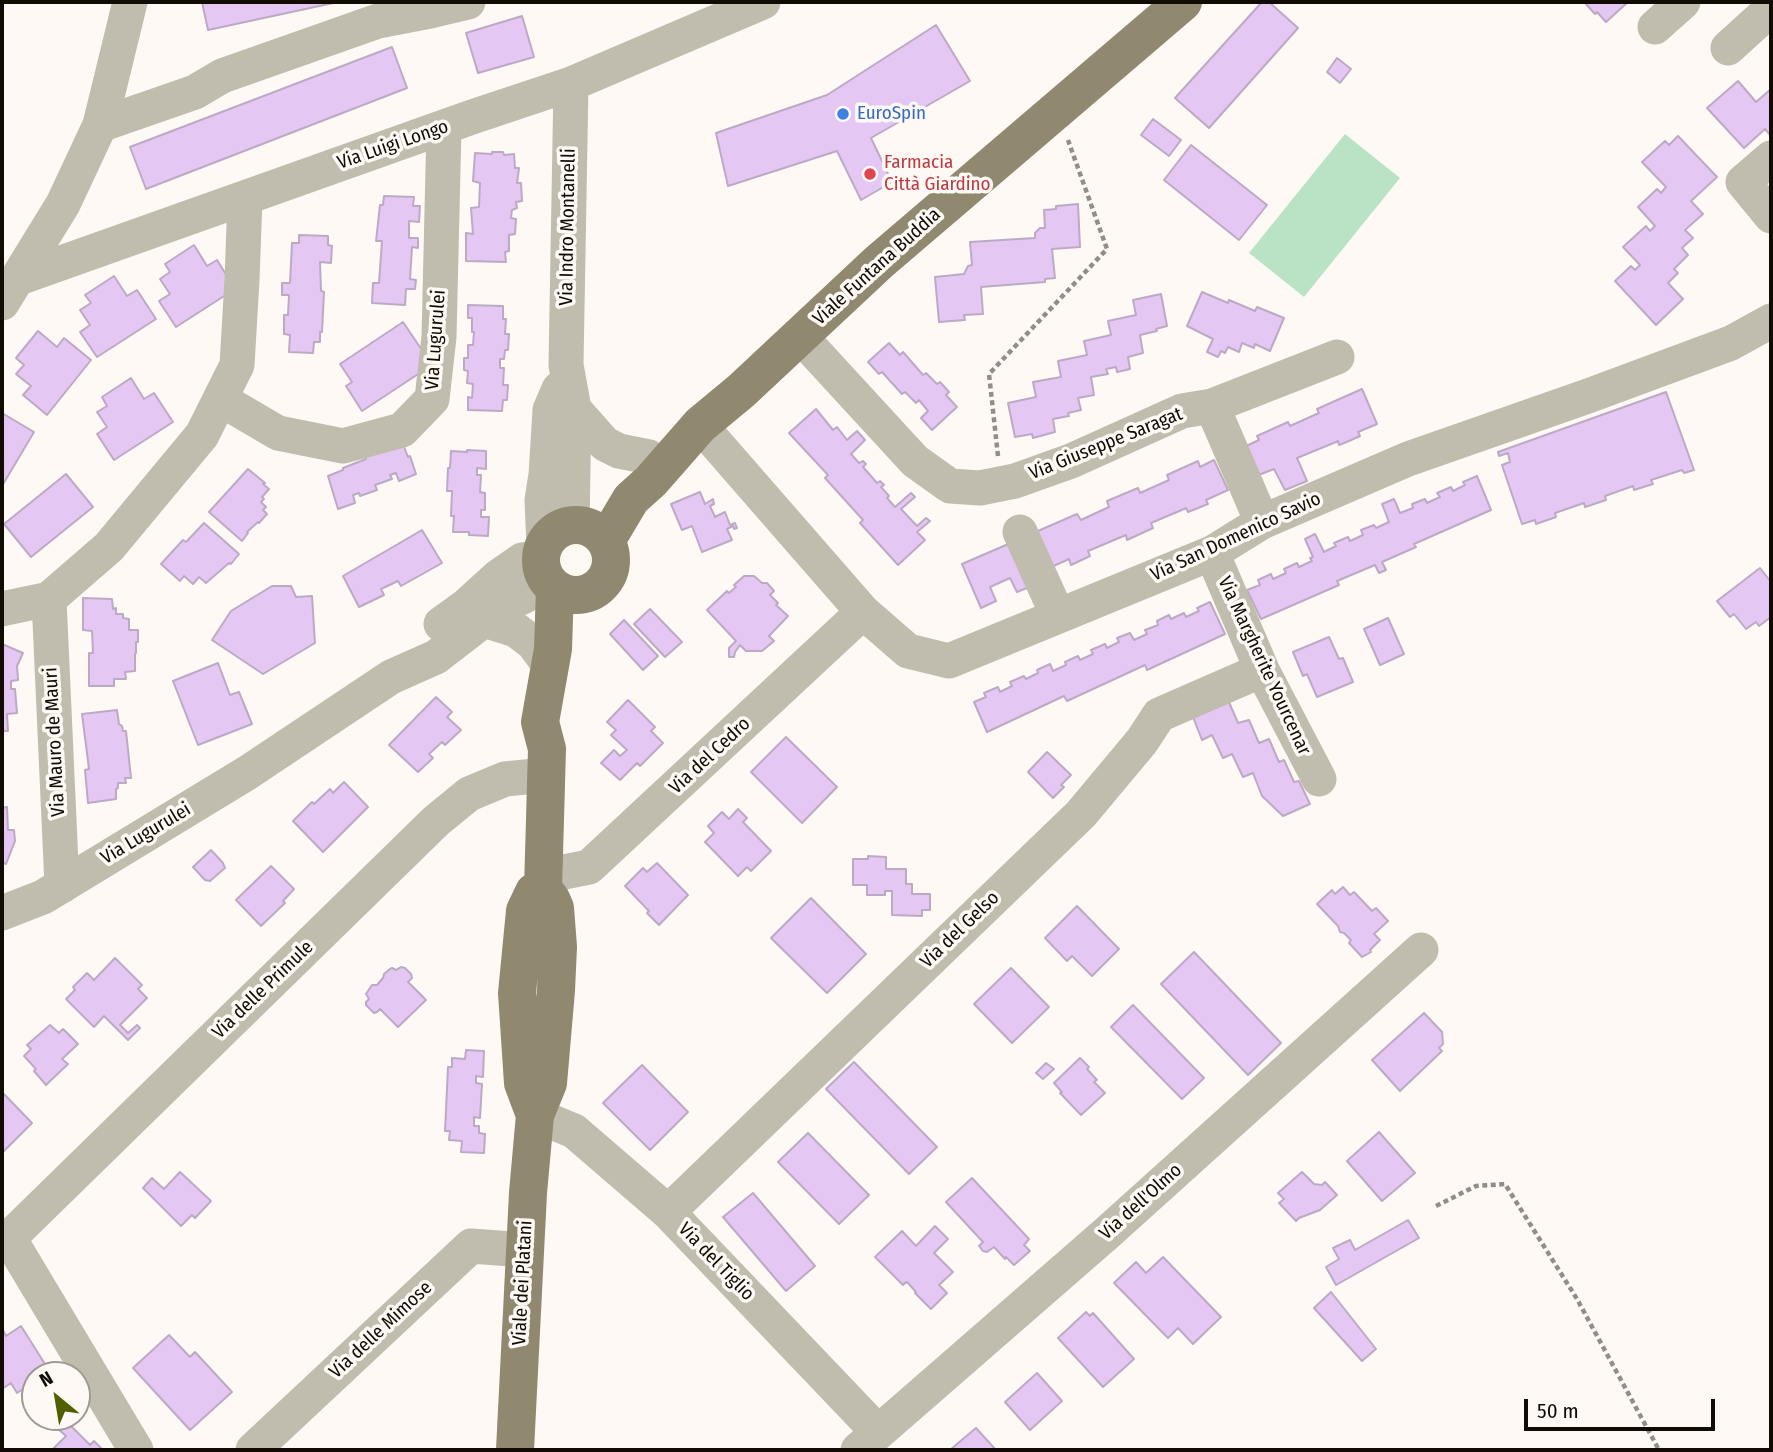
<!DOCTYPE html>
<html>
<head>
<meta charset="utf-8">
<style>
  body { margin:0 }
  #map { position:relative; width:1773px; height:1452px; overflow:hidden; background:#fef9f4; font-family:"Fira Sans Condensed",sans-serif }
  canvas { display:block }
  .frame { position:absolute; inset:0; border:4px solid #120b04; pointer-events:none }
  .north { position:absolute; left:21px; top:1361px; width:70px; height:70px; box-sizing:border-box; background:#fef9f4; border:2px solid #a09a94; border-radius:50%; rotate:330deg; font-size:19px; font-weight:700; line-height:28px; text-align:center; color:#120b04 }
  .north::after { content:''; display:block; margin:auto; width:24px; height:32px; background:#4f5f01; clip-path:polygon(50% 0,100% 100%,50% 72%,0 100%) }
  .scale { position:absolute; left:1524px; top:1399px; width:191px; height:32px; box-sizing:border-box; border:4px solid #120b04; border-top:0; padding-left:9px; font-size:21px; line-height:24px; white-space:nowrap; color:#120b04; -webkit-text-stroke:5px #fef9f4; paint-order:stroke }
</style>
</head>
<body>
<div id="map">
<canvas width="1773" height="1452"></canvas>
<div class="frame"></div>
<div class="north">N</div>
<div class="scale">50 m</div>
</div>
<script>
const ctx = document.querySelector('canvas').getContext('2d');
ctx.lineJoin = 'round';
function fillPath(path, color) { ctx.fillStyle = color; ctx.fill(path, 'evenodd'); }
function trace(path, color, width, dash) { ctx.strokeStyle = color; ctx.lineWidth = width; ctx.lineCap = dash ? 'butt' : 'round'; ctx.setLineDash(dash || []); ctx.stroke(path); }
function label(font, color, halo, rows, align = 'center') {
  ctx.font = font + ' "Fira Sans Condensed",sans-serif'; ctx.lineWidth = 7; ctx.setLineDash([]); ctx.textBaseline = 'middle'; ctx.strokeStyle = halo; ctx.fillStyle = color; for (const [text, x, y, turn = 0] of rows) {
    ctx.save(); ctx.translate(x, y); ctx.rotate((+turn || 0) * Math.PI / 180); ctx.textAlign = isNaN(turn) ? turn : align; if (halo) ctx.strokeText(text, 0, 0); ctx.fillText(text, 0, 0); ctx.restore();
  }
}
fillPath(new Path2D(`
  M1345 134 1400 178 1304 297 1249 253Z`), '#bae3c6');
const building = new Path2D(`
  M202 2H338L208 30Z
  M1262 2H1269L1298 28 1209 128 1175 98Z
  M1584 2H1628L1606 22 1597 12 1595 14Z
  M522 16 534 57 478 73 466 33Z
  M936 25 970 81 871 138 892 182 861 200 837 151 728 186 716 133 827 95Z
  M392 47 407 88 146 189 130 147Z
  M1337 58 1351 69 1340 83 1327 72Z
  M1738 81 1756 102 1771 89V136L1765 129 1744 148 1707 108Z
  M1153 119 1181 140 1169 156 1141 135Z
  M1678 136 1717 177 1691 201 1703 214 1685 230 1693 238 1682 248 1688 255 1674 269 1678 273 1668 283 1683 299 1656 325 1615 281 1631 266 1635 270 1640 265 1623 247 1646 226 1650 231 1655 226 1638 207 1657 189 1661 193 1666 187 1642 162 1665 141 1669 145Z
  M1191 145 1267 205 1239 240 1164 180Z
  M492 152H503L504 155 514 154 515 168H519L517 183H521L522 201 516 202 517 208 512 210 511 218 516 219 515 234 509 235V251L505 252 506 262 466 261V233L473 234 471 208 479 207 480 183 473 181 475 153 492 154Z
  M384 196 414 197 413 206H420L419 222 409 221V238H418V248L412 247 410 279 416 280 415 289H406L405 305 372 303 373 283H379L382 241H376L380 205H383Z
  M1078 204 1080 247 1052 249 1055 278 1045 279V282L981 287 983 314 964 315 965 320 939 322 935 277 964 274 968 266 972 265 970 242 1035 238V233L1040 228H1045L1044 210 1056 209V206Z
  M299 235 328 236V245L332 246 331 263 320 262 321 291 324 292 322 332H320V342H314L313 353 289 352 290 335 284 334V315H288L289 295H282V283H290L292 243H299Z
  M194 245 207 266 217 260 235 289 176 327 159 301 170 294 160 279 170 272 165 264Z
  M114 276 127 296 137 290 156 319 97 357 80 332 90 325 80 310 91 303 85 295Z
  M1202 292 1228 303 1229 300 1255 311 1257 307 1284 318 1270 351 1255 344 1254 348 1242 343 1239 352 1228 347 1225 353 1221 351 1218 357 1207 352 1213 339 1187 326Z
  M1161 294 1167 326 1156 329 1157 331 1140 335 1143 353 1128 357 1130 369 1117 372 1116 367 1106 369 1108 374 1091 377 1094 395 1078 398 1081 410 1068 413 1069 416 1053 419 1055 432 1033 438 1032 434 1015 437 1008 403 1036 397 1033 382 1061 377 1058 361 1087 355 1084 341 1111 335 1108 321 1136 315 1133 300Z
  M468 305 503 306V319H506L505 334H509L508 350H505L504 359H500V368H504L503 385H508L507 400H503L502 411 468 410V397L472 398 473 384 467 383 468 371 464 370V358H468V345H473L474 332H472V318H468Z
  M403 322 432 365 362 411 346 386 352 382 340 364Z
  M38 331 57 347 64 338 91 360 47 415 23 395 31 386 16 374 24 365 16 358Z
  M889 343 900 355 903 352 923 375 926 373 937 384 940 382 949 392 946 395 957 407 932 430 921 418 928 411 919 400 916 403 905 392 902 394 882 372 879 374 868 362Z
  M131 378 144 399 154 393 173 422 114 460 97 434 107 427 97 412 107 406 102 397Z
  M1362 389 1377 424 1358 432 1360 436 1349 441 1339 445 1338 441 1336 442 1297 458 1307 481 1285 490 1274 469 1256 476 1244 447 1259 440 1257 436 1288 422 1290 426 1319 413 1317 409Z
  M1666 392 1694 470 1684 473 1682 470 1651 480 1653 484 1634 490 1633 486 1605 496 1606 500 1585 507 1584 503 1555 513 1556 517 1536 524 1535 520 1522 524 1502 465 1510 462 1508 453 1499 456 1498 452Z
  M816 409 833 430 837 427 847 440 857 431 865 440 851 454 859 463 863 461 866 464 863 467 877 483 880 481 884 485 881 487 889 496 887 498 895 507 911 493 915 497 901 509 917 526 926 518 930 521 917 532 925 540 898 565 860 523 863 520 825 478 828 475 789 433Z
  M2 413 34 432 2 486Z
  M402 442 408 457 410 456 416 474 399 481 396 473 390 475 392 479 375 485 377 490 360 496 359 493 353 495 355 503 338 509 328 476 343 470V468L366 459 364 454Z
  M467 450 486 451V469L477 468V475H481L480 492 485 493V510H481V517H489L488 536 469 535V532H453L454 516H451L452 491H447L448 468H450L451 451 467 452Z
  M1214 460 1228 490 1206 500 1208 504 1188 512 1186 508 1184 509 1151 523 1153 528 1127 540 1126 535 1088 551 1090 556 1071 565 1069 559 1047 569 1031 534 1077 514 1081 520 1109 507 1107 501 1138 488 1140 493 1169 480 1167 475 1198 461 1200 467Z
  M248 469 265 483 263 484 269 489 262 497 264 499 261 502 266 507 263 510 267 514 259 523 258 522 247 532 248 533 242 541 209 512Z
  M66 474 93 507 31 557 4 524Z
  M1477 476 1491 510 1414 544 1416 547 1382 562 1386 570 1379 573 1375 565 1337 581 1339 585 1261 619 1247 590 1260 585 1258 580 1271 574 1273 579 1286 573 1284 569 1286 568 1297 563 1299 567 1312 561 1310 558 1313 557 1305 539 1315 534 1324 552 1336 546 1334 543 1348 537 1350 541 1363 535 1361 530 1374 525 1376 528 1389 522 1382 504 1394 499 1400 513 1413 508 1412 504 1425 499 1427 503 1440 497 1437 493 1451 487 1453 491 1465 485 1463 482Z
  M700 492 705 504 713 499 714 504 710 506 715 517 725 512 730 525 735 523 737 528 734 529 733 526 727 529 732 540 702 552 692 526 682 530 671 504Z
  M204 523 239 554 231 564 229 563 206 583 199 577 193 584 184 576 180 581 161 564 183 540 186 542Z
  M422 530 442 563 401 586 398 581 381 589 384 595 359 607 343 576Z
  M1013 542 1032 586 1017 592 1010 578 990 587 996 601 981 608 962 564Z
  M1760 568 1771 582V617L1759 626 1756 622 1746 629 1734 614 1730 617 1717 601Z
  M744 576H754L762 583H767L774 591 770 595 778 603 776 605 788 616 769 636 774 641 762 651H746L740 645 735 652 734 657H729V648L736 641 707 610 727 591 729 593 736 587 734 585Z
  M272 586H291L296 597 312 596 315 643 263 674 212 640 231 611Z
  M83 598 112 599 113 609 116 608V614H123V618L129 619V630H138V642H136V653L135 654V671L125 672 126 679H114V686H89V653H93L92 631 83 630Z
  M1210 602 1225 634 1147 670 1145 665 1067 701 1064 696 987 732 974 702 986 697 984 693 998 687 1000 692 1012 686 1010 682 1024 676 1026 679 1038 673 1037 670 1050 664 1053 671 1066 665 1065 662 1078 656 1080 660 1093 654 1091 650 1105 644 1107 648 1119 642 1117 638 1130 633 1134 640 1147 634 1145 630 1158 625 1157 621 1169 615 1171 619 1184 613 1186 617 1199 611 1197 608Z
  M650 609 682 642 665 657 634 624Z
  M1388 618 1404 654 1380 665 1364 629Z
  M624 620 658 656 643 670 610 634Z
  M1329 637 1339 659 1343 658 1353 682 1317 697 1307 674 1303 676 1293 652Z
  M2 644 23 653 17 666 18 680 11 681V689H15L17 713 7 714 8 731H2Z
  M218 663 230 695 239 692 252 724 198 745 173 681Z
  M436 697 452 712 447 717 461 730 445 745 442 742 429 754 433 758 418 772 389 745Z
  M628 700 655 727 651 731 663 743 640 766 637 763 620 780 601 763 614 750 620 756 627 750 611 735 616 730 607 722Z
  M1229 702 1238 723 1249 720 1259 743 1269 739 1279 762 1284 760 1294 782 1299 781 1310 804 1283 816 1262 796 1253 773 1243 777 1232 754 1223 758 1212 735 1202 740 1193 717Z
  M117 710 119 724 122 726 123 731H126L131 778H125L126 783H118V788L116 789V799L88 803 85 770 89 769 82 714Z
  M786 737 837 787 802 823 751 772Z
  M1047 752 1071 775 1061 785 1064 787 1053 798 1028 772Z
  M344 782 368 807 323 852 293 821 312 802 314 804 330 789 333 793Z
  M7 807 8 830H14L15 841 6 864 2 862V808Z
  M738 809 747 818 743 822 771 851 751 871 747 867 738 876 705 842 714 833 708 826 722 812 729 819Z
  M211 850 223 863 225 868 210 881 205 880 193 867Z
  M868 856 886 857V869H906V884H912V894H930V910H922V916L892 915V891H885V895H867V885H853V859H868Z
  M657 863 688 895 659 925 647 913 649 911 625 886 643 868 647 872Z
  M271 866 294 889 283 901 285 903 261 926 236 900Z
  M1343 887 1350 895 1354 892 1372 911 1376 908 1388 921 1374 934 1380 940 1370 950 1371 952 1362 957 1349 943 1351 940 1344 933 1340 932 1338 926 1317 904 1332 890 1335 894Z
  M811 898 866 954 827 993 771 938Z
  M1077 906 1119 949 1092 976 1072 956 1067 961 1045 938Z
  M1194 952 1281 1043 1248 1075 1161 984Z
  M115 958 142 985 138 989 147 998 120 1025 128 1033 137 1025 140 1028 128 1040 104 1016 94 1027 66 999 75 990 73 987 87 973 94 980Z
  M401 967 405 968 411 974 412 978 408 982 426 1000 398 1027 380 1009 377 1012 374 1013 366 1005V1002L369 999 366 994 372 985H377L383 978 384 974 390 969 392 968 396 970Z
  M1011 968 1049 1007 1012 1043 974 1004Z
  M1133 1005 1204 1078 1182 1099 1111 1027Z
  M1424 1013 1442 1032 1443 1044 1439 1048 1442 1051 1400 1091 1372 1060Z
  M50 1025 59 1033 63 1029 78 1044 62 1059 68 1064 46 1085 34 1071 36 1069 24 1056 31 1049 27 1045Z
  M466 1050 484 1051 483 1077 476 1076V1083L482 1084 480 1118 474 1117V1126H479V1133L485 1134 484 1153 461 1152 462 1141 449 1140 450 1131H445L448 1067H452V1058L465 1059Z
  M1080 1058 1089 1067 1087 1069 1097 1080 1094 1082 1105 1093 1081 1115 1060 1093 1062 1092 1054 1083Z
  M854 1062 937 1147 909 1174 826 1089Z
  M1046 1063 1054 1069 1043 1079 1036 1073Z
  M642 1065 688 1112 650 1150 603 1103Z
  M2 1092 32 1123 2 1153Z
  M1379 1132 1415 1173 1382 1201 1347 1161Z
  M808 1133 869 1195 839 1224 778 1162Z
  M180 1172 211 1201 195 1218 192 1215 181 1226 143 1188 152 1178 164 1189Z
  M1302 1172 1314 1184 1322 1185 1325 1182 1337 1195 1320 1210 1299 1218 1296 1221 1279 1203 1284 1199 1278 1193Z
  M972 1178 1029 1239 1024 1245 1030 1251 1014 1265 1006 1257 1005 1259 994 1247 987 1252 983 1251 979 1246 983 1242 946 1202Z
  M753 1193 815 1266 786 1291 723 1217Z
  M1408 1220 1419 1238 1336 1285 1326 1267 1339 1259 1333 1248 1350 1240 1355 1250Z
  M935 1226 948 1239 934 1253 953 1272 939 1285 947 1293 931 1309 915 1293 916 1292 908 1283 906 1282 903 1285 875 1257 902 1231 916 1246Z
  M1163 1257 1221 1317 1193 1344 1178 1328 1168 1338 1114 1283 1136 1262 1146 1273Z
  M1331 1292 1376 1349 1362 1361 1314 1308Z
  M1086 1312 1090 1316 1093 1313 1134 1359 1103 1387 1058 1338Z
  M21 1326 50 1372 45 1375H35V1382L17 1393 11 1383 2 1389V1328L6 1336Z
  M169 1335 190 1357 195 1352 232 1392 190 1430 133 1368Z
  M1037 1373 1062 1401 1030 1430 1005 1402Z
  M66 1421 90 1445 94 1441 103 1450H52L66 1436 58 1429Z
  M976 1428 996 1450H950L957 1444Z`);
fillPath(building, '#e5c7f4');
trace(building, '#bcaac5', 2);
trace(new Path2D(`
  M998 456 989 374 1107 249 1068 140
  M1436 1206 1476 1186 1505 1184 1577 1299 1659 1450`), '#938d87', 4.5, [5, 3.5]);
trace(new Path2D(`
  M1655 27 1683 2
  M1728 48 1771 9
  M571 84 566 365 574 409 572 526
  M100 125 195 92 222 76 378 21 430 11 468 2
  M1771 158 1743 182 1771 216
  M19 278 472 117 571 84 763 2
  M2 303 63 204 100 125 130 2
  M800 336 915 461 950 486 980 488 1015 481 1071 461 1182 411 1212 406 1337 357
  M220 399 278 433 343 446 402 430 432 399 439 337 444 127
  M1212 406 1262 522
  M574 409 605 444 619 451 649 457
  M700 425 863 612 908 651 949 661 1212 553 1262 522 1408 459 1588 396 1731 343 1771 321
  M1020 532 1058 616
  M544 547 542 500 546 475 550 410 559 389
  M1212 553 1262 670 1319 779
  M49 599 62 886
  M2 609 49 599 109 547 202 435 237 365 242 280 245 198
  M484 620 516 630 533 643 550 666
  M441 624 466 606 499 576 522 560 542 557
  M544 876 589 867 863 612
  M2 913 43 897 247 773 391 677 436 657 484 620 508 604 551 583
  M535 1115 574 1131 668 1212 878 1432
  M668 1212 1081 814 1142 741 1159 715 1262 670
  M9 1238 136 1450
  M2 1245 436 821 469 794 505 779 546 775
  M253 1450 471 1246 525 1250
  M858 1450 1107 1233 1421 950`), '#c0bcae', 35);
trace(new Path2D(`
  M541 560a35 35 0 1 1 70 0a35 35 0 1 1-70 0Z
  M606 541 631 499 651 481 700 425 741 391 879 262 1183 2
  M535 1115 523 1083 517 993 525 911 534 892 543 889
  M515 1450 528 1193 535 1115 548 1083 556 990 558 947 555 908 551 899 543 889 547 749 540 722 553 649 555 588`), '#90886f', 38);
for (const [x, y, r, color] of [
  [843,114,7,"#3f7fe0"],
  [870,174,7,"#e0444e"]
]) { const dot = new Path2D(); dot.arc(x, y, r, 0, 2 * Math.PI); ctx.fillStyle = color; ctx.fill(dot); trace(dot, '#fef9f4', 2.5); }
label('19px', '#366cbe', '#fef9f4', [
  ["EuroSpin",857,114]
], 'left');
label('19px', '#120b04', '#fef9f4', [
  ["Via Luigi Longo",393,145,-19],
  ["Via Indro Montanelli",568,227,-89],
  ["Viale Funtana Buddia",877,267,-42],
  ["Via Lugurulei",436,340,-86],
  ["Via Giuseppe Saragat",1106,444,-22],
  ["Via San Domenico Savio",1236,537,-25],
  ["Via Margherite Yourcenar",1264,666,65],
  ["Via Mauro de Mauri",55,742,-93],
  ["Via del Cedro",710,756,-43],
  ["Via Lugurulei",146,834,-31],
  ["Via del Gelso",960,930,-44],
  ["Via delle Primule",263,990,-44],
  ["Via dell'Olmo",1141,1202,-42],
  ["Via del Tiglio",716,1262,46],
  ["Viale dei Platani",523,1283,-87],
  ["Via delle Mimose",381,1330,-43]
]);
label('19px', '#be3a42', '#fef9f4', [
  ["Farmacia",884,163],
  ["Città Giardino",884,185]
], 'left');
</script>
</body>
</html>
